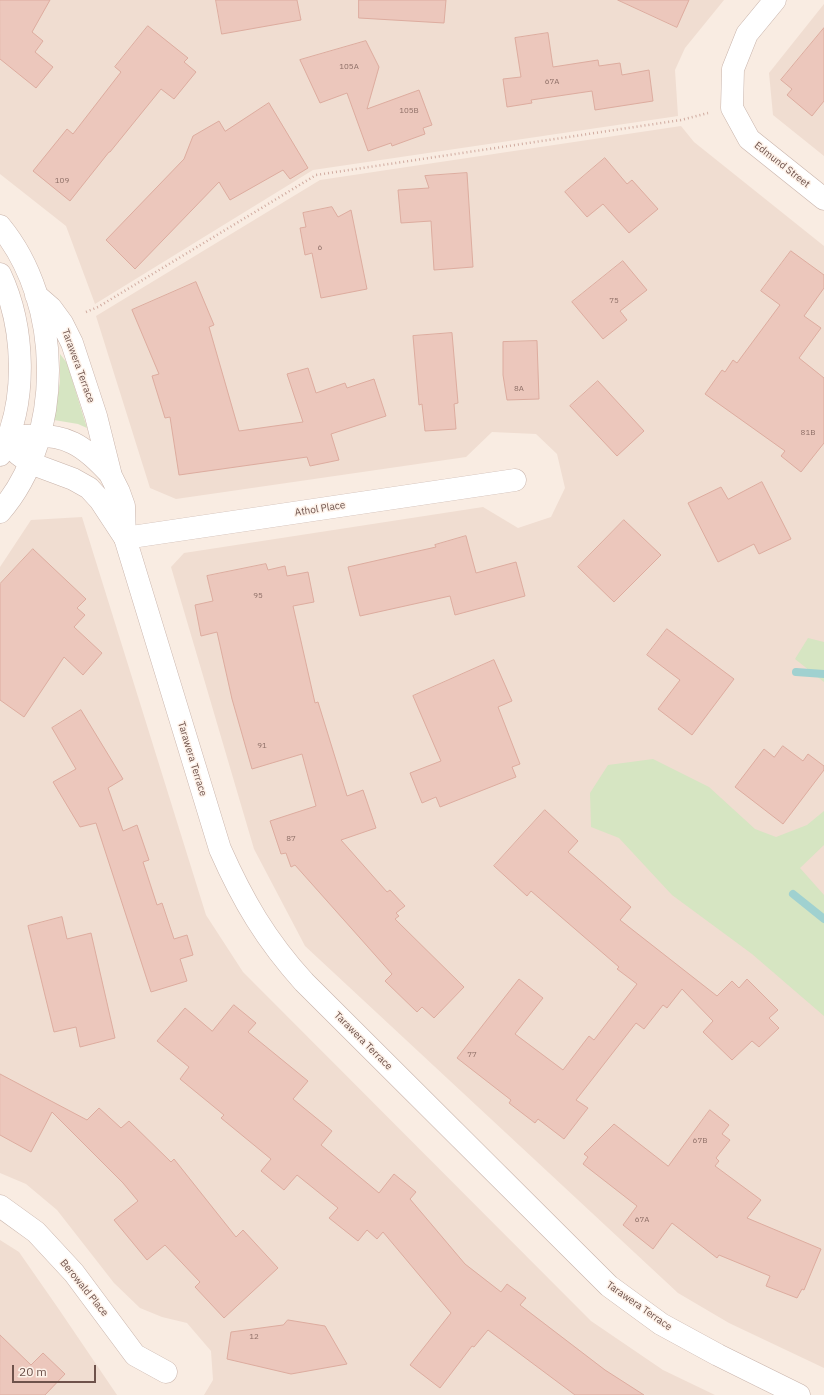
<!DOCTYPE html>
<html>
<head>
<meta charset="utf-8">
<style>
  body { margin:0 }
  #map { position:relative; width:824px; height:1395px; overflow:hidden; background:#f9ece2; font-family:"IBM Plex Sans",sans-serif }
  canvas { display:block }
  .scale { position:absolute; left:12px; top:1365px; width:84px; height:18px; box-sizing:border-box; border:2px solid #6e524b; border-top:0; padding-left:5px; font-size:12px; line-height:14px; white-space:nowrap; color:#6e524b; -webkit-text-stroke:3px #fdf1e8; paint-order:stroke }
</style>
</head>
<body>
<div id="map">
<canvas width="824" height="1395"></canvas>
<div class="scale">20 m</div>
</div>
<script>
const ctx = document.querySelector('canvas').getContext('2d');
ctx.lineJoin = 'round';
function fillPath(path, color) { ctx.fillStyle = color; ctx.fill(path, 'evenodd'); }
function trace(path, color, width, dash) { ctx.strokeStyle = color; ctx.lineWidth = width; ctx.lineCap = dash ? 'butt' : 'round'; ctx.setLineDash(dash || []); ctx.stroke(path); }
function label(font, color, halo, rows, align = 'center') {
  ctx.font = font + ' "IBM Plex Sans",sans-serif'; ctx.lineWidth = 3; ctx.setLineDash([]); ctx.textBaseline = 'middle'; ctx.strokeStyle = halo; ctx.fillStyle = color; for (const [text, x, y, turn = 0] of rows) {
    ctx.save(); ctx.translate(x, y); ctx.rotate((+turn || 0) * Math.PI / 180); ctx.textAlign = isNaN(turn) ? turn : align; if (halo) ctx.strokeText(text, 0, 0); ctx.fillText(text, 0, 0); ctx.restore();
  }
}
fillPath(new Path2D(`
  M0 0H724L685 48 675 70 678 116 313 170 95 304 66 226 0 174Z
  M824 4V156L773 115 769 73Z
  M681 126 694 142 824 246V1368L729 1323 678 1293 305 946 254 849 171 567 184 553 483 507 518 528 551 517 565 488 557 454 536 434 492 432 466 457 176 499 150 488 96 316 320 180Z
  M82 517 206 915 243 972 591 1321 663 1370 715 1395H204L213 1380 211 1351 187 1323 162 1317 140 1308 114 1283 57 1210 26 1184 0 1173V567L31 520Z
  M0 1240 19 1252 58 1308 117 1395H0Z`), '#f0ddd1');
fillPath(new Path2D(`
  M60 354 67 363 87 428 78 424 54 420 60 381Z
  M808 638 824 642V682L795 659Z
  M653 759 709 787 755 829 776 837 807 825 824 811V845L800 868 824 895V1016L752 954 672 895 619 838 591 827 590 793 608 765Z`), '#d6e5c2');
trace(new Path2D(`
  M796 672 824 674
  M793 894 824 919`), '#a0d1d0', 8);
const building = new Path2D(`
  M0 0H50L32 32 43 41 35 52 53 67 36 88 0 59Z
  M216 0H297L301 20 222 34Z
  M359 0H446L444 23 359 18Z
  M618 0H689L677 27Z
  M148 26 188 58 184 62 196 72 174 99 161 89 110 152H109L70 201 33 171 67 129 73 134 121 72 115 67Z
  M824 28V101L812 116 787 95 792 89 781 80Z
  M548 33 553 67 598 60 599 66 620 63 622 75 649 70 653 101 595 110 592 91 531 100 532 103 507 107 503 79 521 77 515 38Z
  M366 41 379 67 367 109 419 90 432 125 423 128 425 134 392 146 391 143 368 151 347 93 320 103 300 60Z
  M269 103 308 168 290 179 283 170 230 200 219 182 135 269 106 240 184 159 193 136 219 121 225 131Z
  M605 158 627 184 632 180 658 209 629 233 603 204 587 217 565 192Z
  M467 173 473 267 434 270 431 221 401 223 398 190 429 188 425 176Z
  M332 207 338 217 351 210 367 289 321 298 312 253 305 255 300 228 306 227 303 213Z
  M791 251 824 275V288L804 316 821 328 799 358 824 378V443L801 472 781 456 785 451 705 394 722 370 725 372 733 360 737 363 780 305 761 291Z
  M623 261 647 290 620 311 627 320 603 339 572 302Z
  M196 282 214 325 209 327 239 431 303 422 287 374 308 368 316 393 345 383 347 388 374 379 386 416 331 434 339 460 310 466 307 457 179 475 170 417 165 418 152 376 159 374 132 310Z
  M452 333 458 403 454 404 456 429 425 431 422 404 419 405 413 336Z
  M537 341 539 399 507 400 503 375V342Z
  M598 381 644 431 617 456 570 406Z
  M762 482 791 539 759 554 754 544 718 562 688 503 721 487 728 499Z
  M624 520 661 555 614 602 578 567Z
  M466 536 476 573 516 562 525 596 455 615 450 596 360 616 348 567 436 547 435 545Z
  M33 549 86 599 77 608 85 615 74 627 102 653 83 675 64 657 24 717 0 700V584Z
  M266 564 268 570 285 566 287 576 308 572 314 602 293 606 315 703 318 702 347 796 363 790 376 828 341 840 387 892 390 890 405 906 396 913 399 916 395 919 464 987 434 1018 422 1007 417 1012 385 981 392 974 295 865 291 867 286 853 281 854 270 821 316 806 302 754 252 769 232 699 217 632 201 636 195 605 213 601 207 576Z
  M667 629 734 679 692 735 658 709 680 680 647 655Z
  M494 660 512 701 498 707 520 764 512 767 516 777 440 807 436 797 422 803 410 773 441 761 413 696Z
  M81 710 123 779 108 788 123 831 137 825 149 860 143 862 157 905 162 903 174 939 187 935 193 955 180 959 187 981 151 992 96 823 80 827 53 782 76 769 52 728Z
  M783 746 803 761 808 754 824 766V770L783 824 735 787 764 749 774 757Z
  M545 810 578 841 568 852 631 907 620 920 717 996 732 981 739 988 747 979 778 1010 769 1018 779 1028 759 1047 752 1041 732 1060 703 1032 713 1021 682 989 667 1008 663 1005 644 1029 636 1023 576 1100 588 1108 564 1139 538 1119 535 1123 509 1103 511 1100 457 1058 519 979 543 998 515 1034 563 1070 589 1036 594 1040 637 984 617 969 619 967 531 891 527 896 494 866Z
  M62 917 67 939 91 933 115 1038 80 1047 76 1027 54 1032 28 926Z
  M234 1005 256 1023 248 1032 308 1081 293 1099 332 1131 321 1145 379 1193 394 1174 416 1192 410 1199 465 1264 501 1292 507 1284 526 1298 520 1305 605 1370 644 1395H575L488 1330 474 1347 472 1346 440 1388 410 1365 451 1313 383 1232 377 1239 367 1230 358 1241 329 1218 338 1208 297 1175 284 1190 261 1171 271 1159 221 1118 224 1115 180 1079 189 1067 157 1041 185 1008 212 1031Z
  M0 1074 87 1120 99 1108 121 1128 129 1121 171 1162 174 1159 236 1237 243 1230 278 1268 224 1318 195 1287 200 1282 165 1245 147 1260 114 1220 138 1201 123 1183 52 1112 31 1152 0 1135Z
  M710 1110 729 1125 722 1134 730 1140 716 1158 719 1161 715 1166 761 1200 747 1218 821 1249 804 1290 802 1289 797 1298 766 1286 770 1276 719 1255 717 1258 672 1223 653 1249 623 1225 637 1206 583 1164 588 1157 584 1154 614 1124 668 1166Z
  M288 1320 325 1326 347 1364 291 1374 227 1359 231 1332 283 1325Z
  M0 1335 31 1365 43 1353 65 1374 45 1395H0Z`);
fillPath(building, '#ecc7bc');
trace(building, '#ddac9f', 1);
const minor = new Path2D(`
  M775 0 747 34 733 69 732 108 749 139 824 199
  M125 538 515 480
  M0 1206 36 1232 74 1273 135 1355 166 1372`);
const tertiary = new Path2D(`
  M0 226C63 302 65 437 0 512
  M0 274C25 327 28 403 0 455
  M36 295 51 308 62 323 72 343 96 416 111 476 119 492 124 506 125 538 220 849C243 901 266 940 304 982L609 1286 661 1324 718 1355 799 1395
  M25 436C66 433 84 445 111 475
  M18 454 30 463 73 479 89 488 100 500 125 538`);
trace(minor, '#c8b3aa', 23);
trace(tertiary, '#c8b3aa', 23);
trace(new Path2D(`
  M86 312 98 307 316 175 681 120 708 113`), '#d0aba0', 2.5, [1, 3]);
trace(minor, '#fff', 22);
trace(tertiary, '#fff', 22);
label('8px', '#8e6f67', null, [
  ["105A",349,67],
  ["67A",552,82],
  ["105B",409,111],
  ["109",62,181],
  ["6",320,248],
  ["75",614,301],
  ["8A",519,389],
  ["81B",808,433],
  ["95",258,596],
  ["91",262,746],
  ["87",291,839],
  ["77",472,1055],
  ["67B",700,1141],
  ["67A",642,1220],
  ["12",254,1337]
]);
label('10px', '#6e524b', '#fdf1e8', [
  ["Edmund Street",782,165,38],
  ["Tarawera Terrace",78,366,70],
  ["Athol Place",320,509,-9],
  ["Tarawera Terrace",192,759,73],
  ["Tarawera Terrace",363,1041,45],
  ["Berowald Place",84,1288,51],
  ["Tarawera Terrace",639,1306,35]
]);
</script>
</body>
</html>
